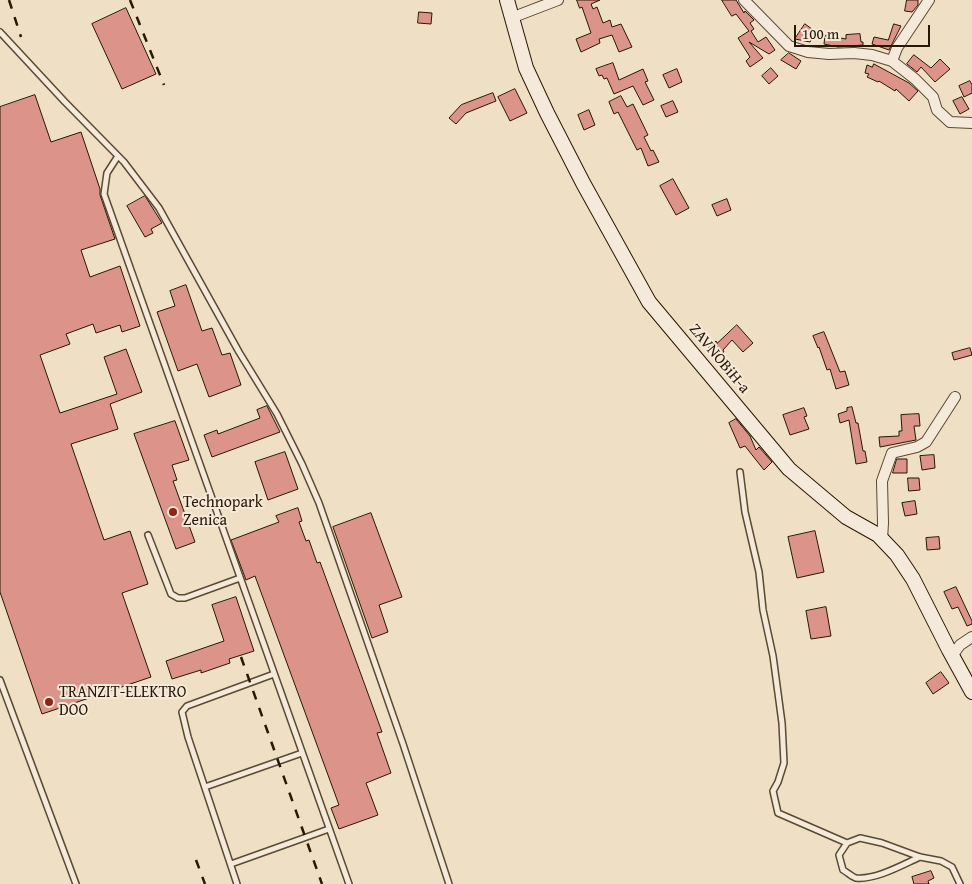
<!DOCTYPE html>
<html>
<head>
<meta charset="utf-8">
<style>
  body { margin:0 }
  #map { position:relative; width:972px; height:884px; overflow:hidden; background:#efdfc4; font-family:"Gentium Book Plus",serif }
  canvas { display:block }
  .scale { position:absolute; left:794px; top:25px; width:136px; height:22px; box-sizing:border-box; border:2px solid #281703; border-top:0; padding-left:6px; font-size:15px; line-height:18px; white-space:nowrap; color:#281703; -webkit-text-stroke:4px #f5ead9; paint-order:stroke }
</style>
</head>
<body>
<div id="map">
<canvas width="972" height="884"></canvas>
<div class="scale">100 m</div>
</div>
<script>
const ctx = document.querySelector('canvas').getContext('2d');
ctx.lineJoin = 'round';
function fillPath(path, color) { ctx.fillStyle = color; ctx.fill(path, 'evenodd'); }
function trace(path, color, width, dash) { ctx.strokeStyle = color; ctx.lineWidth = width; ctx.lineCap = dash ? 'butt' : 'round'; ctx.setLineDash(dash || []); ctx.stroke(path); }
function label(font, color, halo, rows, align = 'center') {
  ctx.font = font + ' "Gentium Book Plus",serif'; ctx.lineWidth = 4; ctx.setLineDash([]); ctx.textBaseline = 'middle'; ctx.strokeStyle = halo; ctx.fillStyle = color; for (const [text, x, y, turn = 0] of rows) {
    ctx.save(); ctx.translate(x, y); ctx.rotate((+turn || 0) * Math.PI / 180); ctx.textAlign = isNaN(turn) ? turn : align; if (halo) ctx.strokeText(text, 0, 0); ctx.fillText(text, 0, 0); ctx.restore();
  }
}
const building = new Path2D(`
  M577 0H600L591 4 593 9 597 7 603 23 610 20 612 27 621 24 632 47 619 52 612 35 599 39 600 43 581 52 576 39 591 33 582 7 580 8Z
  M722 0H736L744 13 745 11 754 20 750 23 754 29 751 31 758 42 766 37 775 50 769 54 749 42 763 58 750 67 746 61 750 57 738 38 749 31 736 14 732 16Z
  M907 0H918V5L912 12 905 11Z
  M126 8 156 74 122 89 92 24Z
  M419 12 432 13 431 24 418 23Z
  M805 24 816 32 810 42 795 39Z
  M894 24 901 26 889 50 872 44 874 37 888 40Z
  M860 34 861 42H863V45L838 47 824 44 825 35 846 39V35Z
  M789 53 801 61 796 69 781 60Z
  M914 55 931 68 940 59 950 69 935 82 921 67 917 72 907 64Z
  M613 63 619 80 643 69 648 81 645 82 654 100 643 105 633 86 614 94 607 78 604 79 602 75 599 76 596 69Z
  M874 64 909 83 918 91 909 101 896 89 895 91 879 81 878 82 867 77 869 74 865 73 867 65 872 67Z
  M771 68 778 76 769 84 762 76Z
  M677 69 682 82 669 88 663 75Z
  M970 81 972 85V93L964 97 959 86Z
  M515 89 527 113 510 121 498 97Z
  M493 93 496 101 466 113 456 124 449 118 461 105Z
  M35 95 51 142 81 132 100 189V195L115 239 81 250 90 277 120 266 140 326 122 332 120 325 96 333 93 324 66 334 70 344 40 355 60 413 117 394 104 357 126 349 142 392 110 404 118 429 71 444 104 540 130 531 148 584 122 593 151 677 42 714 0 592V107Z
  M621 96 627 107 633 104 648 135 644 137 651 151 653 150 659 162 648 166 641 148 637 150 618 112 614 114 609 102Z
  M962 97 969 109 960 114 953 101Z
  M673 101 678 112 666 117 661 106Z
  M589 110 595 125 584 130 578 115Z
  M673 179 689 208 676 215 660 186Z
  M145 196 162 223 151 229 153 233 145 237 127 206Z
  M727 199 731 210 717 216 712 205Z
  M186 285 202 331 212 328 222 355 230 353 241 385 209 397 197 364 178 371 157 312 175 306 170 291Z
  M737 325 753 343 743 352 732 340 723 350 724 352 716 358 708 348 716 341 717 343Z
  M824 332 840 372 845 371 849 385 836 389 830 369 827 370 819 347 818 348 813 336Z
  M970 348 972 355 954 360 952 353Z
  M267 406 280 432 212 457 204 435 217 430 218 434 260 418 257 410Z
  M852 407 856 423H858L863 451H865L867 462 856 464 849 420 840 423 838 414 847 411V408Z
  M804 408 807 416 804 417 809 429 790 435 783 415Z
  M919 414 920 426H914L916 440 880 447 879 437 899 436V431H902L901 415Z
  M736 419 750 436 756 450 759 447 772 462 764 470 745 446 740 448 729 423Z
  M175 421 189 460 172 465 177 480 173 481 195 542 176 549 134 434Z
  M285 452 298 489 268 500 255 462Z
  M934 455 935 468 922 470 920 456Z
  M897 459H907V473H893Z
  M908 478H919L920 490 909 491Z
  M915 501 917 514 905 516 902 503Z
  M298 508 302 521 299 522 306 541 309 540 317 563 320 562 382 732 377 733 391 773 366 783 378 815 339 829 331 808 339 805 255 576 246 580 231 540 279 522 276 516Z
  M371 513 402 597 379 605 388 632 372 638 333 527Z
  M815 531 824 572 797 578 788 537Z
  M939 537 940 549 927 550 926 538Z
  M956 587 972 621V624L967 626 958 607 952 609 944 592Z
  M236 597 254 651 229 659 230 663 201 673V670L172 679 166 661 224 641 212 605Z
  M826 607 831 636 811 639 806 611Z
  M941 672 949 683 933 694 926 683Z
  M931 871 934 878 928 881 929 884H914L912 877Z`);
fillPath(building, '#dc938a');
trace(building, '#281703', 1);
const service = new Path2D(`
  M0 32 65 102 124 162 159 208 239 352 277 414 302 464 319 503 403 744 449 884
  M118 156 107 173 104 194 349 884
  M740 472 745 512 759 572 763 610 773 656 782 723 784 763 778 782 773 791 778 813 847 843 860 838 882 843 920 857 941 861 952 867 960 884
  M148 535 171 594 178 598H185L240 578
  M0 680 76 884
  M205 787 302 753
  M847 843 839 855 843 870C847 872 852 877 856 878 876 880 902 865 920 857
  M231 864 329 829
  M237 884 188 737 182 712 187 706 274 674`);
const minor = new Path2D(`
  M744 0 789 46 808 52 829 54 854 53 872 55 892 61 915 79 933 97 937 110 950 122 972 123
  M511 18 558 0
  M892 61 897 48 929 0
  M882 540 883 523 882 481 892 453 917 447 926 442 955 397
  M952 656 960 645 972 637`);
const secondary = new Path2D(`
  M507 0 526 68 547 113 583 183 649 302 789 469 846 517 878 535 897 555 913 579 949 650 972 692`);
trace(service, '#5a4933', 8);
trace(minor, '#5a4933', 12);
trace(secondary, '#281703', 16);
trace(service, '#f5ead9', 5);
trace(minor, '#f5ead9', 10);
trace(secondary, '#f5ead9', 14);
trace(new Path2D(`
  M9 0 21 37
  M130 0 164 85
  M241 657 322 884
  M196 860 205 884`), '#281703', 2.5, [9, 9]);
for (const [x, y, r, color] of [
  [173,512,5,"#8f2418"],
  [49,702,5,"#8f2418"]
]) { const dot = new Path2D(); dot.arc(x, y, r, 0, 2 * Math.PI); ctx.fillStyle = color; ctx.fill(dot); trace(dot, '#f5ead9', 2); }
label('16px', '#281703', '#f5ead9', [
  ["ZAVNOBiH-a",719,359,50]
]);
label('16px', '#281703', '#f5ead9', [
  ["Technopark",183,503],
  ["Zenica",183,521],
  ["TRANZIT-ELEKTRO",59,693],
  ["DOO",59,711]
], 'left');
</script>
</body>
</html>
